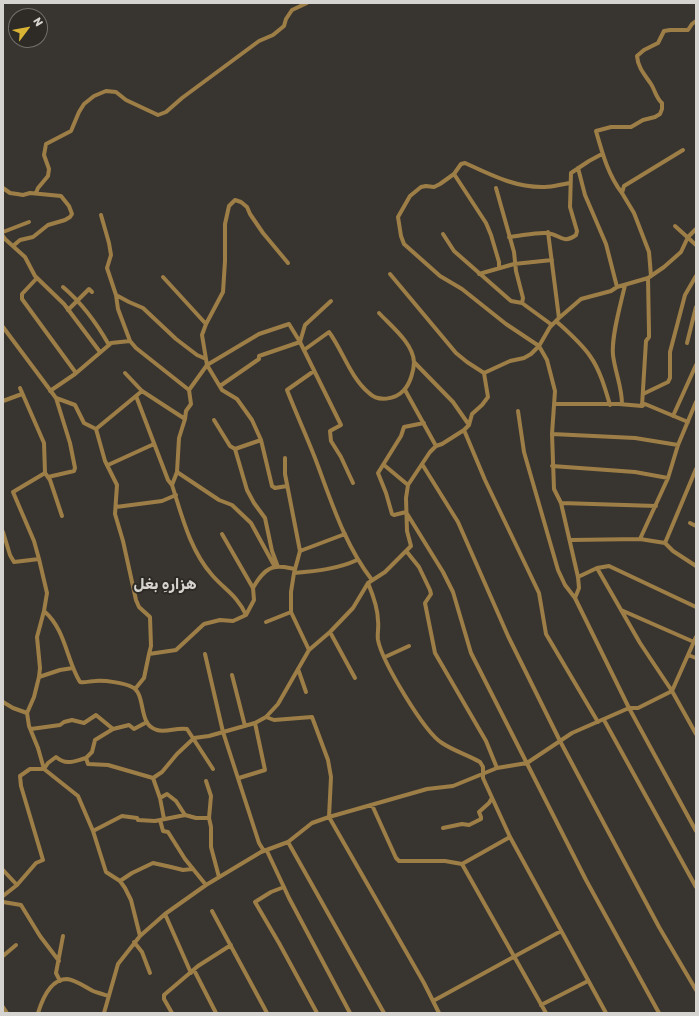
<!DOCTYPE html>
<html>
<head>
<meta charset="utf-8">
<style>
  body { margin:0 }
  #map { position:relative; width:699px; height:1016px; overflow:hidden; background:#383530; font-family:Rubik,sans-serif }
  canvas { display:block }
  .frame { position:absolute; inset:0; border:4px solid #d6d4d1; pointer-events:none }
  .north { position:absolute; left:8px; top:8px; width:40px; height:40px; box-sizing:border-box; background:#2e2b27; border:1px solid #716f6b; border-radius:50%; rotate:58deg; font-size:11px; font-weight:700; line-height:16px; text-align:center; color:#d6d4d1 }
  .north::after { content:''; display:block; margin:auto; width:14px; height:18px; background:#d9b434; clip-path:polygon(50% 0,100% 100%,50% 72%,0 100%) }
</style>
</head>
<body>
<div id="map">
<canvas width="699" height="1016"></canvas>
<div class="frame"></div>
<div class="north">N</div>
</div>
<script>
const ctx = document.querySelector('canvas').getContext('2d');
ctx.lineJoin = 'round';
function trace(path, color, width, dash) { ctx.strokeStyle = color; ctx.lineWidth = width; ctx.lineCap = dash ? 'butt' : 'round'; ctx.setLineDash(dash || []); ctx.stroke(path); }
function label(font, color, halo, rows, align = 'center') {
  ctx.font = font + ' Rubik,"Noto Naskh Arabic",sans-serif'; ctx.lineWidth = 4; ctx.setLineDash([]); ctx.textBaseline = 'middle'; ctx.strokeStyle = halo; ctx.fillStyle = color; for (const [text, x, y, turn = 0] of rows) {
    ctx.save(); ctx.translate(x, y); ctx.rotate((+turn || 0) * Math.PI / 180); ctx.textAlign = isNaN(turn) ? turn : align; if (halo) ctx.strokeText(text, 0, 0); ctx.fillText(text, 0, 0); ctx.restore();
  }
}
trace(new Path2D(`
  M578 168 585 195 606 244 617 287
  M454 174 486 223 491 235 499 262V268
  M570 183C562 184 553 187 545 187 516 188 491 175 465 163L461 164 454 174 440 184 434 187 426 186 421 187 410 196 398 217 401 236 404 244 440 276 462 289 506 324 539 346 547 360 555 391 552 434 554 489 561 503 578 577 579 588 575 598
  M3 188 10 193 17 194 23 195 30 193 61 196 69 206 72 214 70 217 65 220 48 225 33 237 20 240 13 246
  M496 188 514 252 516 271 523 298 522 303
  M36 193 38 188 48 176 49 169 44 155 46 144 71 131 79 112 84 104 94 96 106 91 116 92 126 100 158 115 166 112 182 98 259 41 273 35 284 26 286 19 292 10 307 3
  M622 193C608 175 602 152 596 131L611 127H631L643 120 655 117 660 114 662 109V103C656 98 655 90 651 84 645 75 638 68 637 56L644 50 658 43 664 31 670 30H688L692 24 696 21
  M101 215 109 243 111 255 107 268 116 295 118 309 130 341 136 348 189 390
  M675 226 696 245
  M3 232 29 222
  M548 232 559 318
  M443 234 454 251 503 294 511 301 522 303 552 325
  M3 236 5 239 25 257 35 276 64 304 100 352
  M509 237C521 236 536 232 547 233 560 234 562 245 576 235L577 231 570 207 571 173 589 161 602 154
  M390 274 456 353 467 362 484 373
  M479 274 514 264 552 260
  M651 276 649 252 634 213 622 193 624 186 683 150
  M163 277 206 324
  M37 278 22 294V299L76 373
  M63 287C83 304 96 322 109 345
  M116 295 129 302 143 308 176 339 197 355 206 359
  M68 310 89 289 92 292
  M556 321C568 332 581 343 590 356 600 370 605 388 610 405
  M3 327 56 398 70 443 75 468 74 471 48 477
  M687 343 696 307
  M304 350 329 332C343 351 350 377 369 393 378 402 395 400 404 390 410 384 414 370 414 362 413 343 391 326 379 313
  M414 362 453 402 469 425
  M314 371 287 390C296 413 306 435 315 458 331 500 344 544 372 580
  M125 373 142 391 185 419
  M484 373 510 361 524 358 531 354 539 346 550 327 559 318 581 299 611 291 617 287 648 278 664 267 681 252 688 237 696 229
  M220 386 259 359V356L300 342 305 325 331 301
  M20 388 44 443 45 473 50 480 62 516
  M405 390 436 446
  M50 391 75 374 109 345 111 343 130 341
  M643 394 668 382 670 378V352L685 295 696 276
  M136 396 168 480 172 485
  M56 398 75 405 84 423 96 429 105 461 117 485 115 514 123 541 136 600 139 607 150 617 151 646 149 654
  M3 401 22 394
  M554 404H619L642 406 645 404 688 422
  M622 404C622 387 615 372 613 355 611 337 621 303 625 285
  M642 406 646 341 649 337V332L648 278
  M518 411 524 452 558 570 565 585 575 598 629 708 696 831
  M673 416 696 365
  M214 420 230 446 235 449 261 440
  M424 423 404 427 401 436 378 473 386 493 392 514 394 515 406 512 443 572 453 592 471 653 586 880 659 1013
  M96 429 142 391
  M464 430 485 480 539 593 546 634 598 722
  M552 434 635 438 678 445
  M235 449 247 490 254 503 265 518 272 551 278 567
  M285 458V474L300 551 294 573 291 592V612L309 650
  M422 464 458 522 508 636 560 741 659 927 696 990
  M108 465 154 444
  M384 465 408 485
  M552 466 635 472 668 478
  M177 472 219 500 232 505 251 523 275 567
  M287 486 275 488 272 486 261 440 252 420 237 399 222 390 207 365 259 334 289 324 300 342 341 425 330 431 331 441 341 457 353 483
  M561 503 656 506
  M116 507 162 501 176 495
  M690 523 696 526
  M3 532 10 555 14 562 39 559
  M640 539 668 478 678 445 696 402
  M570 540 640 539 665 543 673 551 696 566
  M665 543 696 469
  M300 551 345 534
  M407 552 419 567 430 590 431 594 425 603 435 653 486 741 497 768
  M597 568 640 643 672 691 696 734
  M294 573C316 571 338 569 357 560
  M578 577 597 568 609 566 696 607
  M368 583C373 595 378 608 378 621 379 627 377 634 378 640 382 661 424 732 442 743 454 751 468 755 480 762L483 767V778L510 837 606 1013
  M253 588C258 579 265 568 276 567 282 566 289 568 295 569
  M621 610 694 642
  M44 611 47 593 39 559 34 541 13 492 45 473
  M246 615C237 595 225 590 212 575 190 550 182 516 172 485L177 472 179 438 185 419 186 411 191 404 189 390 207 365 202 335 206 324 223 292 225 261V224L229 206 235 200 241 202 247 207 250 214 263 233 288 263
  M266 622 291 612
  M330 632 355 678
  M205 654 223 732 259 843 264 851
  M688 655 696 658
  M385 657 409 646
  M298 669 306 692
  M232 675 245 726
  M39 677 60 670 73 668
  M135 689 144 678 149 654 176 650 204 624 220 620 233 621 246 615 254 600 253 588 222 534
  M3 702 13 708 27 713
  M266 717 274 720 312 717 328 760 331 777 329 817 424 983 439 1013
  M604 720 696 887
  M31 729 60 725 64 722 72 720 84 723 96 715 113 729
  M86 758 92 752 95 740 113 729 129 725 134 729 147 722
  M44 769 48 763 56 757C67 766 74 761 86 758L88 764 108 765 153 778 162 772 177 754 194 738 209 736 255 723 266 717 278 704 309 650 330 632 353 608 368 583 385 572 411 546 407 531 406 498 408 485 430 452 436 446 442 444 464 430 469 425 472 414 482 405 488 397 484 373
  M153 778 160 798 167 794 176 801 185 815 196 818H209
  M239 778 265 770 255 723
  M206 781 211 796 209 818 211 827V847L219 877
  M160 798 164 819
  M372 805 396 858 399 861H445L462 864 510 837
  M160 820 163 831 168 832 185 859 206 885
  M443 828 462 824 469 825 481 819V817L479 812 489 803 492 798
  M93 831 122 816 137 818 138 820 155 821 185 815
  M288 842 384 1013
  M267 851 289 898 350 1013
  M462 864 546 1013
  M3 870 17 885
  M120 881 132 873 153 863 171 867 183 870 192 869
  M284 887 271 892 255 902 279 943 317 1013
  M3 896 17 885 36 863 43 860 21 786 20 776 30 769H44
  M3 902 21 905 40 936 59 961
  M212 911 267 1013
  M165 914 191 973
  M140 936 131 900 125 888 120 881 106 872 93 831 78 796 44 769 38 748 29 726 27 713 34 697 39 677 40 668 37 637 44 611C66 630 66 659 80 682 85 683 90 681 95 681 105 680 124 683 132 687 147 694 137 725 157 730 166 733 177 727 187 729L213 769
  M134 942 142 952 150 973
  M3 956 16 945
  M194 970 216 1013
  M60 981 56 973 63 936
  M433 1001 561 931
  M541 1005 588 981
  M3 1007 7 1013
  M38 1013C42 1000 50 979 67 979 76 980 85 987 93 991 98 993 103 994 108 996
  M104 1013 118 964 140 936 165 914 206 885 261 852 288 842 312 823 329 817 427 789 453 786 497 768 527 763 572 733 629 708H638L672 691 696 637
  M172 1013 164 999V995L198 966 231 945`), '#9e7e47', 4);
label('bold 15px', '#d6d4d1', '#2e2b27', [
  ["هزارهِ بغل",165,585]
]);
</script>
</body>
</html>
